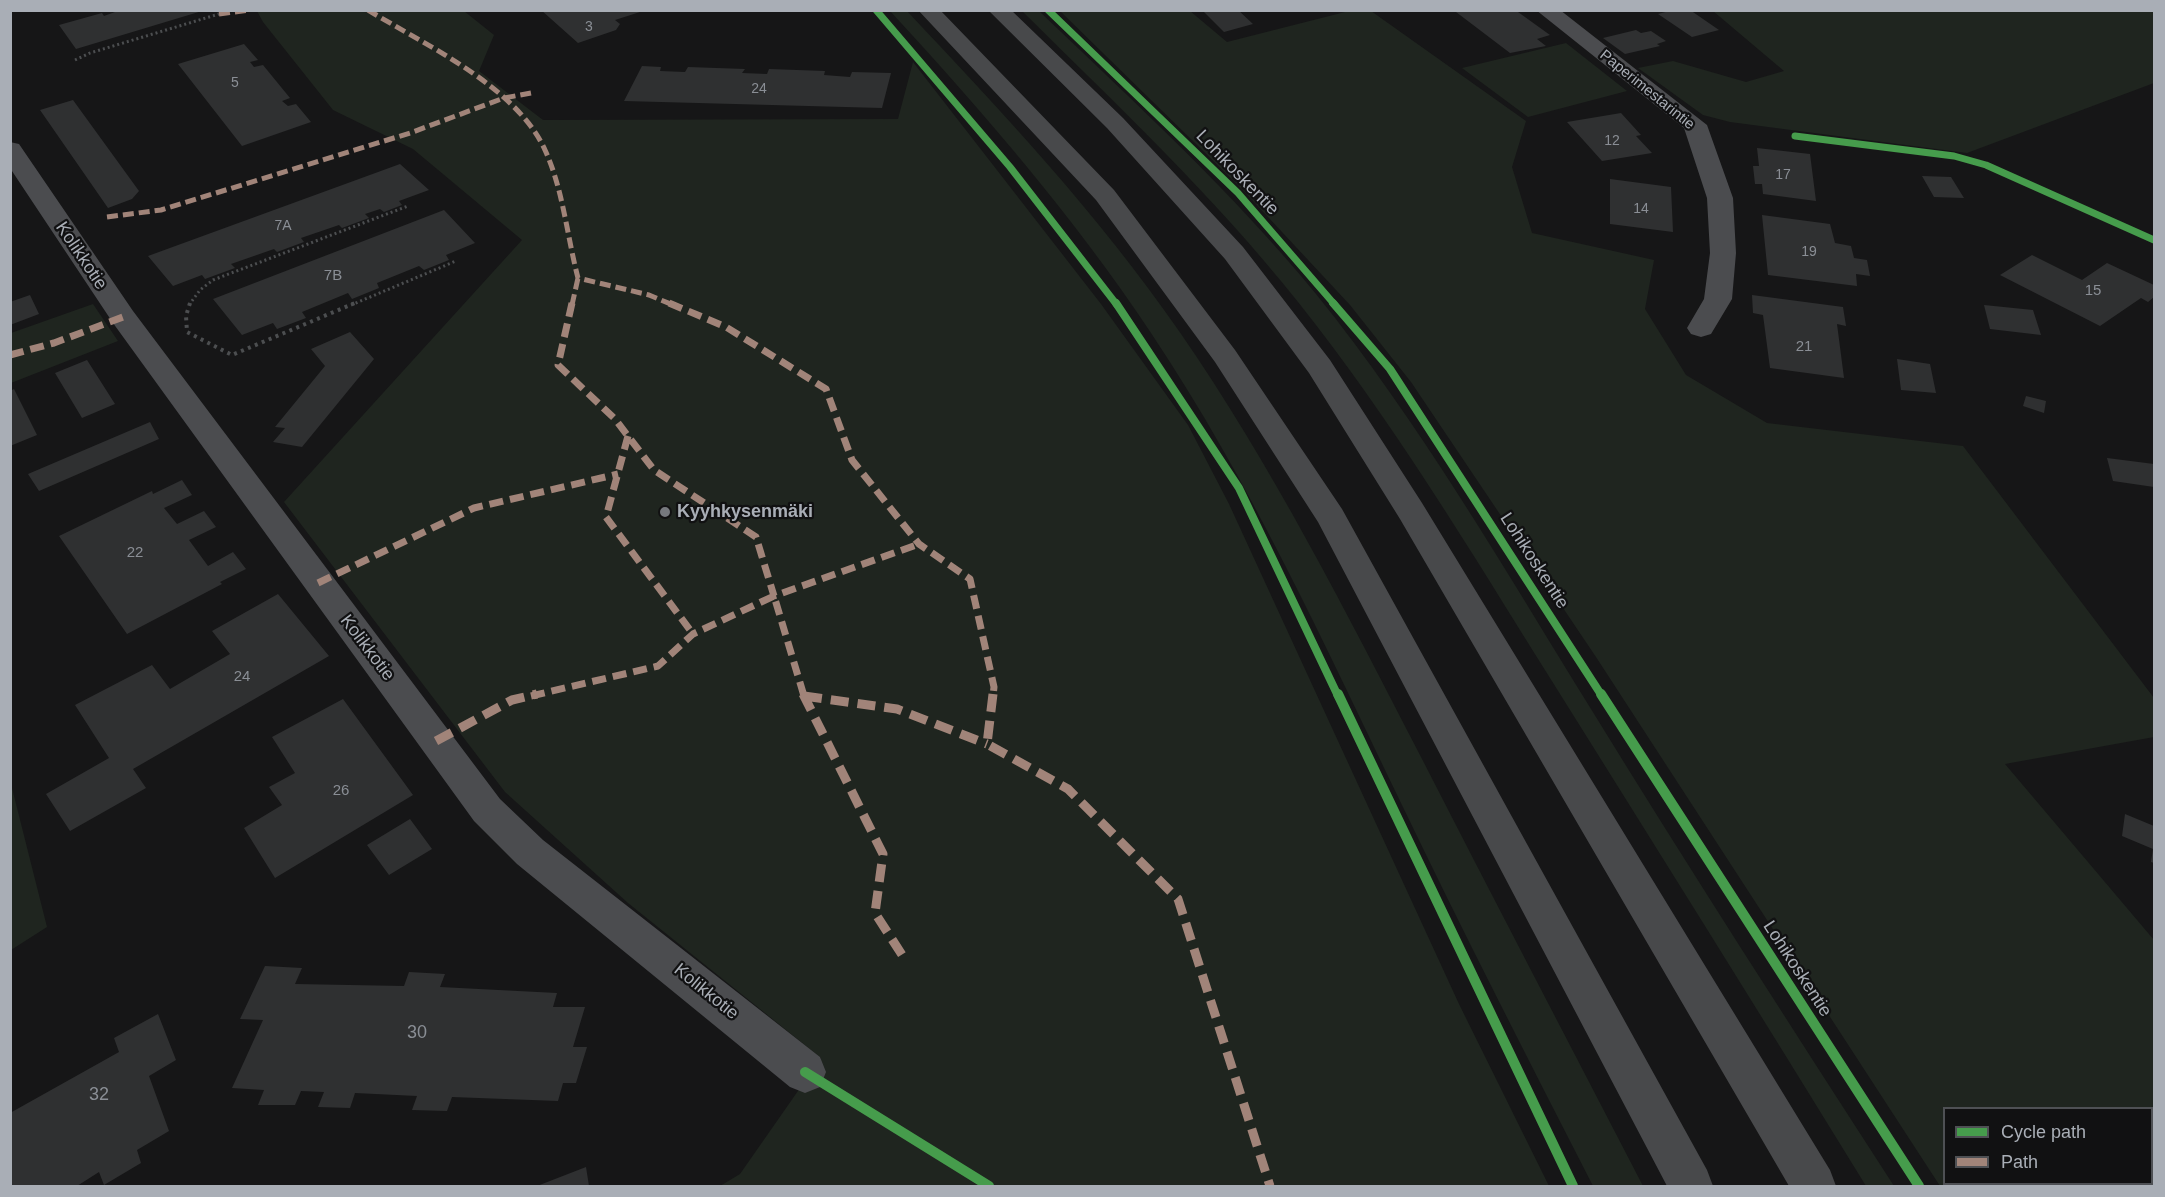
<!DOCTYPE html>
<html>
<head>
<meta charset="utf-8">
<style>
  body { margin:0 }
  #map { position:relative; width:2165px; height:1197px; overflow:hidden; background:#161617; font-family:Arial,sans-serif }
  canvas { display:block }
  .frame { position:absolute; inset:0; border:12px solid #a9aeb6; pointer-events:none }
  .legend { position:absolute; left:1943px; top:1107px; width:210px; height:78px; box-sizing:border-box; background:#111112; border:2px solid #4e5054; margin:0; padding:8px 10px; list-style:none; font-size:18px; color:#a9aeb6 }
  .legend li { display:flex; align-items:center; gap:12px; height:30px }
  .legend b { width:30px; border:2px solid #4e5054 }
</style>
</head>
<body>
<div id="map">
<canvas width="2165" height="1197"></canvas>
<div class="frame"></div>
<ul class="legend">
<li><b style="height:8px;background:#469c4c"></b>Cycle path</li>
<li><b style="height:8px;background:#a18479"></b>Path</li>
</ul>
</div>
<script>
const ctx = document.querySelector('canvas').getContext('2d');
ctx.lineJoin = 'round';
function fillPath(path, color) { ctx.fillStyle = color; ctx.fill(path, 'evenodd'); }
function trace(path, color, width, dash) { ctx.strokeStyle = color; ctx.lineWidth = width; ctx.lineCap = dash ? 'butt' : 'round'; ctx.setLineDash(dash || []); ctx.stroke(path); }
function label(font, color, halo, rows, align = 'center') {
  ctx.font = font + ' Arial,sans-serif'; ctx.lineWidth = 4.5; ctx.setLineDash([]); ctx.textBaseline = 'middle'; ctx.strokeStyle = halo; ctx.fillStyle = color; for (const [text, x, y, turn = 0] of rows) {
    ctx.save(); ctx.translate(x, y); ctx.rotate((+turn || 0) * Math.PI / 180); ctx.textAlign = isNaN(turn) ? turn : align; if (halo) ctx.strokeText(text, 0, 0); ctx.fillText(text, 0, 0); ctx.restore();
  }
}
fillPath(new Path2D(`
  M257 11H464L494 35 479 71 543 120 898 119 913 62 1101 304 1188 425 1229 504 1459 1004 1549 1186H720L740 1174 821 1058 628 903 505 792 284 502 522 240 413 149 333 110 263 22Z
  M890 11H907C1003 113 1099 215 1179 331 1272 465 1346 612 1421 757 1494 900 1569 1043 1643 1186H1593C1528 1059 1463 932 1401 803 1324 643 1250 481 1151 333 1075 218 983 112 890 11Z
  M1022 11H1039C1134 102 1232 191 1316 294 1420 423 1504 568 1591 709 1690 870 1792 1028 1894 1186H1866C1762 1017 1656 847 1550 678 1470 550 1392 420 1298 302 1214 196 1117 105 1022 11Z
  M1060 11H1190L1227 42 1349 11H1371L1526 121 1512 167 1532 233 1654 260 1645 309 1686 375 1767 423 1963 446 2154 698V737L2005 764 2154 940V1186H1940L1596 657 1411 382 1350 305 1241 188ZM1944 1108H2152V1184H1944Z
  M1713 11H2154V83L1967 153 1730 122 1703 115 1638 68 1673 61 1746 82 1784 71Z
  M1566 43 1627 91 1528 117 1462 68Z
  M93 304 118 341 11 383V333Z
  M11 784 47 927 11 950H10Z`), '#1f251f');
fillPath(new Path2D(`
  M114 10H202V11L76 49 59 25 102 13 104 16 115 12Z
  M541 10H638L640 12 615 20 620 24 616 30 578 43Z
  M1202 10H1238L1253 24 1224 32Z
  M1462 10 1518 12 1550 35 1537 39 1546 46 1510 53 1456 12Z
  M1673 10H1690L1719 30 1692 37 1658 14Z
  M1636 30 1641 33 1651 31 1666 41 1657 44 1660 46 1625 54 1603 38Z
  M244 44 258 60 250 62 254 67 263 65 290 98 282 101 288 106 296 104 311 122 242 146 178 64Z
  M642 66 661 67 660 71 685 72 688 67 745 69 742 73 767 74 769 69 825 71 824 75 850 77 852 72 891 73 882 108 624 101Z
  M73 100 139 191 132 199 108 208 40 110Z
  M1621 113 1641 135 1636 136 1652 153 1602 161 1567 122Z
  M1757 148 1810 154 1816 201 1763 194 1762 184H1755L1753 166H1759Z
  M400 164 429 190 399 201 402 205 384 212 380 209 365 214 369 218 342 228 339 225 301 238 304 242 277 252 274 249 231 264 235 268 205 279 202 275 173 286 148 256Z
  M1922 176 1951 177 1964 198 1934 197Z
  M1610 179 1671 187 1673 232 1610 224Z
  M444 210 475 243 446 255 449 260 424 270 419 266 377 283 379 288 352 299 348 293 302 312 306 318 277 329 273 323 242 335 213 299Z
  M1762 215 1830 224 1835 243 1851 246 1854 258 1867 260 1870 276 1856 274 1857 286 1768 275Z
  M2032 255 2082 280 2107 263 2154 285V297L2148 302 2141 298 2100 326 2000 275Z
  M30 295 39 314 10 325V302Z
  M1752 295 1843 307 1846 326 1837 324 1844 378 1770 368 1763 315 1753 313Z
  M1984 305 2033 310 2041 335 1990 329Z
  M350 332 374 359 302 447 273 442 285 428 275 427 325 366 311 349Z
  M1897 359 1930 364 1936 393 1901 390Z
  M87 360 115 404 82 418 55 373Z
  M14 389 37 435 10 446V391Z
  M2026 396 2046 401 2044 413 2023 406Z
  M150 422 159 439 39 491 28 474Z
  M2107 458 2154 464V487L2113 481Z
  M182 480 192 495 164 508 177 524 204 511 216 527 189 540 208 566 233 552 246 569 220 582 222 584 127 634 59 536 152 491 153 494Z
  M278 594 329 656 133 769 146 788 70 831 46 794 109 758 75 705 152 665 170 689 230 654 212 631Z
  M343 699 413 795 275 878 244 828 282 805 269 787 295 773 272 737Z
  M2125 814 2154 826V863L2151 862 2153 849 2122 836Z
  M410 819 432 849 389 875 367 845Z
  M265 966 302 968 295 984 404 986 409 972 445 974 440 987 557 993 553 1007H585L573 1047H587L576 1083H563L558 1101 452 1097 447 1111 412 1110 417 1096 355 1093 350 1108 318 1107 324 1092 301 1091 295 1105H258L264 1090 232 1088 263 1020 240 1019Z
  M158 1014 176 1060 149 1076 169 1131 137 1150 141 1163 104 1185 99 1172 77 1186H10V1113L119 1052 114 1038Z
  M586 1167 589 1186H537Z`), '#2f3031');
trace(new Path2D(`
  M75 60 90 53 219 14
  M189 305 200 290 213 280 408 206
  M351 305 456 261`), '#4c4e50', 3, [2, 3]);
trace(new Path2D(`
  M190 303 186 316 187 332 232 355 355 303`), '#4c4e50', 4, [3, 4.5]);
fillPath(new Path2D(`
  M1536 10H1560L1707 125 1733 198 1736 253 1732 299 1711 334 1701 337 1691 334 1687 328 1704 299 1710 253 1707 198 1684 128Z
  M10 142 19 144 133 311 500 799 543 840 820 1057 826 1072 820 1087 805 1093 790 1087 517 864 474 821 113 323 10 168Z`), '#4b4c4f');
fillPath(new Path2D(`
  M918 10H940L1114 190 1235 350 1342 509 1707 1170 1713 1186H1667L1318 522 1215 362 1096 200Z
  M988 10H1011L1123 118 1243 247 1330 360 1422 503 1830 1170 1836 1186H1789L1400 519 1309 373 1225 259 1107 128Z`), '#48494b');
trace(new Path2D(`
  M368 10C425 45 516 86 545 150 563 189 567 236 578 278L649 295 673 305
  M219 14 250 10
  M107 217 161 210 410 133 504 98 531 93
  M572 305 578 278`), '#a18479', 5, [11, 5]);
trace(new Path2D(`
  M572 303 558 365 615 419 654 470 756 537 774 596 919 544
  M669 303 726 327 826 389 852 460 919 544 970 579 994 687 993 696
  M10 355 54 343 123 317
  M628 436 606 517 693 634
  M318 583 474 508 618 474
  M531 696 658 666 693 634 774 596 804 696`), '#a18479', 7, [14, 7]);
trace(new Path2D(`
  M803 694 883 854 875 913 906 961
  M993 694 987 744 1068 789 1178 899 1270 1186
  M804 696 897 709 987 744
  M436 741 512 700 537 694`), '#a18479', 9, [18, 9]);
trace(new Path2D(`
  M876 10 1010 167 1117 305
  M1048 10 1238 193 1335 305
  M1795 136 1954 156 1986 165 2154 240`), '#469c4c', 7);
trace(new Path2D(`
  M1116 303 1239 488 1338 696
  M1333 303 1390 369 1602 696`), '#469c4c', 8);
trace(new Path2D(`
  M1338 694 1573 1186
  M1601 694 1919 1186
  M805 1072 989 1186`), '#469c4c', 10);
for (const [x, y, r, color] of [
  [665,512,6,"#76797e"]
]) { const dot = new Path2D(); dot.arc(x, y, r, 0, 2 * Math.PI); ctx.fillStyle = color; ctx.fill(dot); trace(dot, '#111112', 2); }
label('14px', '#8a8e95', null, [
  ["3",589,27],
  ["5",235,83],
  ["24",759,89],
  ["12",1612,141],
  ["17",1783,175],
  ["14",1641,209],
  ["7A",283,226],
  ["19",1809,252]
]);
label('15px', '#a9aeb6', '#111112', [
  ["Paperimestarintie",1647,90,39]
]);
label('15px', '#8a8e95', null, [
  ["7B",333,276],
  ["15",2093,291],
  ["21",1804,347],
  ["22",135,553],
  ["24",242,677],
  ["26",341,791]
]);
label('18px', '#a9aeb6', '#111112', [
  ["Lohikoskentie",1237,173,46],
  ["Kolikkotie",81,256,56],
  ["Lohikoskentie",1534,561,57],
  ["Kolikkotie",367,648,53],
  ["Lohikoskentie",1797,969,57],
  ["Kolikkotie",706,992,39]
]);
label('bold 18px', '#a9aeb6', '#111112', [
  ["Kyyhkysenmäki",677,512]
], 'left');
label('18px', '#8a8e95', null, [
  ["30",417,1033],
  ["32",99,1095]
]);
</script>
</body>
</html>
